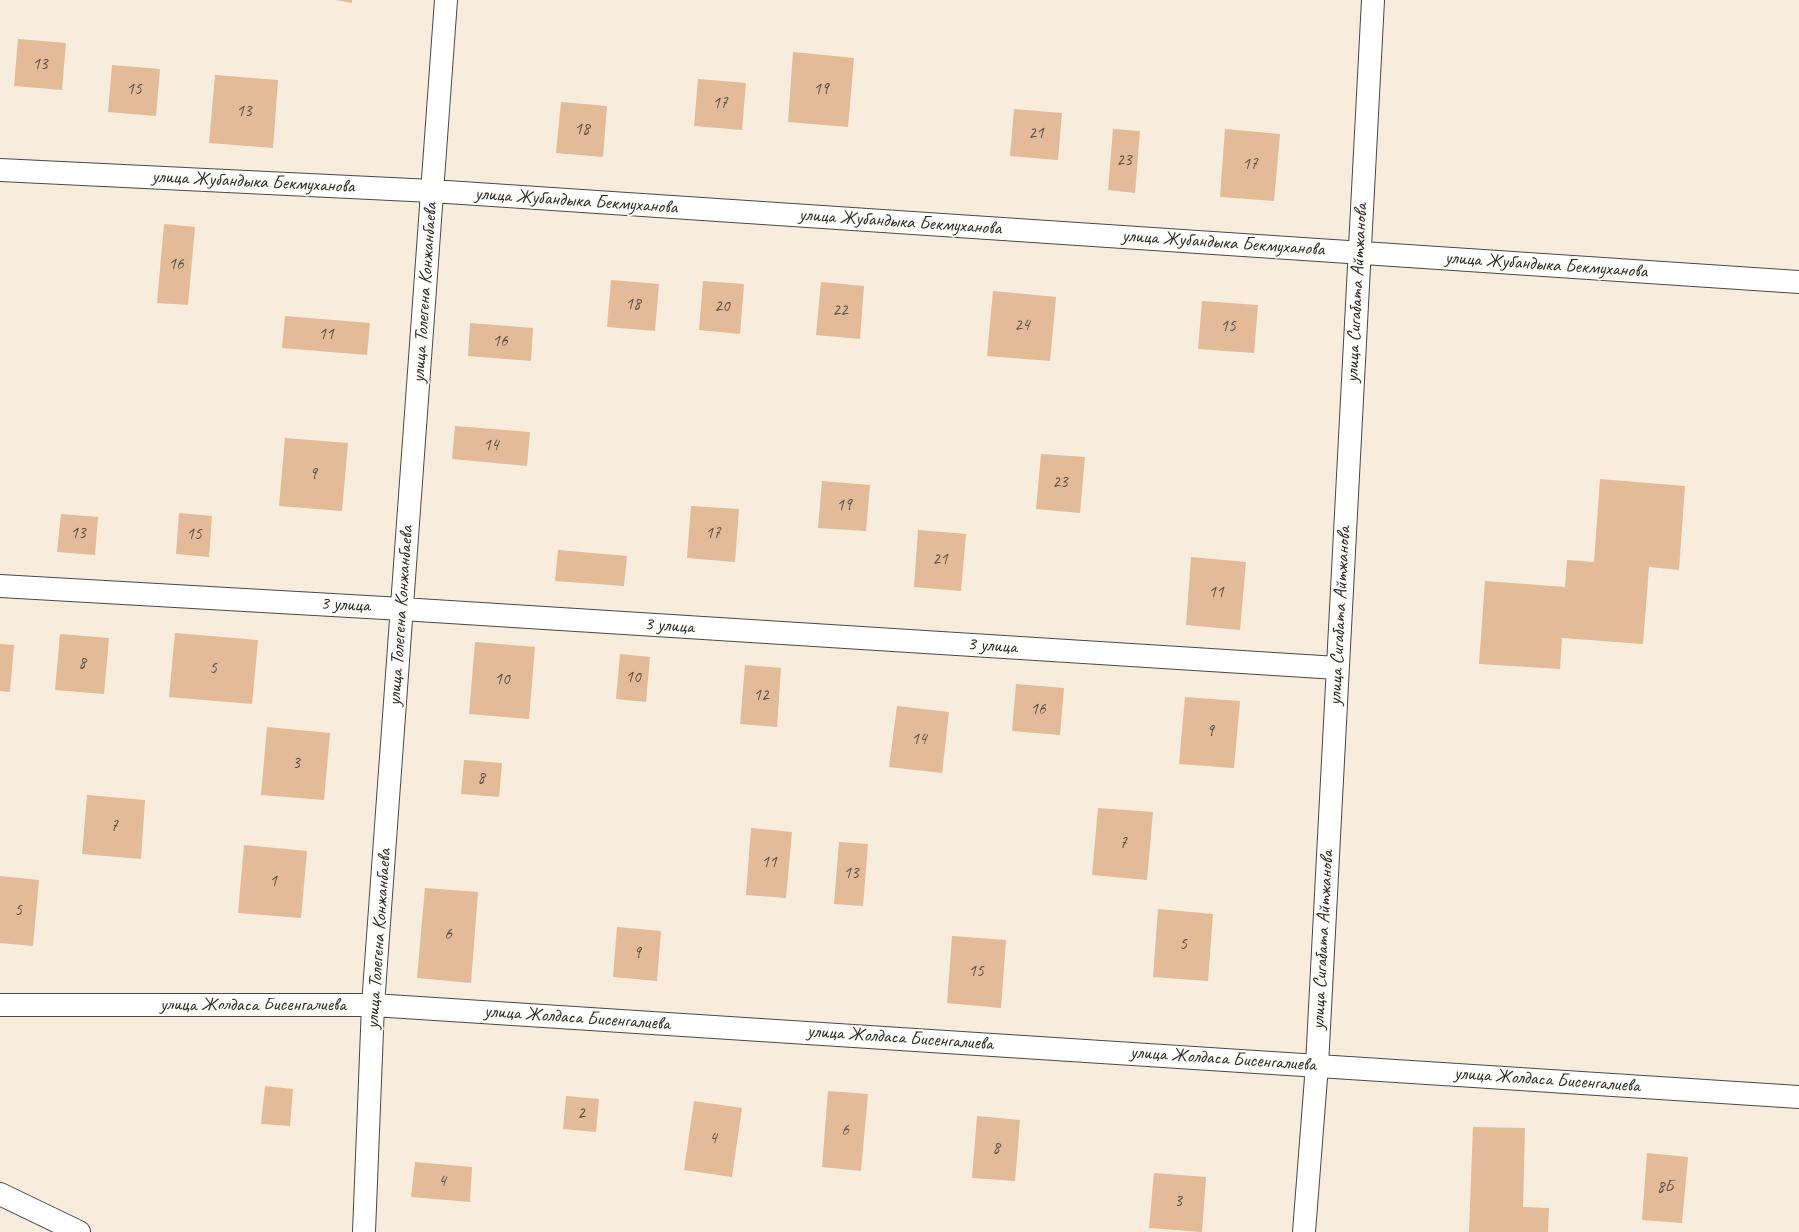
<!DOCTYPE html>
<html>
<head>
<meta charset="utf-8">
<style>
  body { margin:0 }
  canvas { display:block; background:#f8eddc }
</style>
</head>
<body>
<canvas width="1799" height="1232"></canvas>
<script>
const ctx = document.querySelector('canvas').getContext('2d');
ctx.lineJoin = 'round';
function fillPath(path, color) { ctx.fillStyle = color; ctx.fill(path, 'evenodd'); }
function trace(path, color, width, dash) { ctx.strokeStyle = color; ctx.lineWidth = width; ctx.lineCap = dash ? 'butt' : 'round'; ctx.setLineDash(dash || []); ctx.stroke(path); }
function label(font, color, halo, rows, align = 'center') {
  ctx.font = font + ' Caveat,sans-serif'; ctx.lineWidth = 4; ctx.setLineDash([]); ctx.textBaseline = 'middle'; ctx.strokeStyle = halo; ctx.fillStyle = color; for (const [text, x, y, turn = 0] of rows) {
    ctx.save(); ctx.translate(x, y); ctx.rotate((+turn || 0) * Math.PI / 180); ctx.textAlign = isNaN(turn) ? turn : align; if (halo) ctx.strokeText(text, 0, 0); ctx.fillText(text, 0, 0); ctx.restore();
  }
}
fillPath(new Path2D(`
  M336 0H352V3Z
  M18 39 66 43 62 90 14 86Z
  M793 52 854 58 848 127 788 122Z
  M112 65 160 69 156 116 108 112Z
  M215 75 278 80 273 148 209 143Z
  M698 79 746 83 742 130 694 126Z
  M561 102 607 106 603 157 556 153Z
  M1014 109 1062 113 1058 160 1010 156Z
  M1113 129 1140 131 1135 193 1108 190Z
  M1225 129 1280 134 1274 201 1220 197Z
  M164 224 195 227 188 305 157 303Z
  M611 280 659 284 655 331 607 327Z
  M703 281 744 284 740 334 699 330Z
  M821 282 864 286 860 339 816 335Z
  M993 291 1056 297 1050 361 987 356Z
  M1202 301 1258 305 1254 353 1198 349Z
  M285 316 370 323 367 355 282 348Z
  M470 323 533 328 531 361 468 356Z
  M455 426 530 432 527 466 452 459Z
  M285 438 348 443 342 511 279 506Z
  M1041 454 1085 457 1080 513 1036 509Z
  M1600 479 1685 486 1679 570 1649 567 1643 644 1562 638 1560 669 1479 664 1485 581 1565 587 1567 560 1594 562Z
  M822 481 870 485 866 531 818 528Z
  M691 506 739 509 735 562 687 558Z
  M179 513 212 516 209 557 176 554Z
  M61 514 98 517 95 555 57 552Z
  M918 530 966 534 961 591 914 587Z
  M558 550 627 556 624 586 555 581Z
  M1191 557 1246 562 1240 630 1186 625Z
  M175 633 258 640 252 704 169 697Z
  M60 634 109 638 104 694 55 690Z
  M475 642 535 647 529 719 469 714Z
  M0 644 14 645 10 692 0 691Z
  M620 654 650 657 646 702 616 699Z
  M745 665 781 668 777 727 740 724Z
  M1016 684 1064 688 1060 735 1012 731Z
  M1185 697 1240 701 1234 768 1179 764Z
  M897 706 949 712 942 773 889 767Z
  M267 727 330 733 324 800 261 795Z
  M464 760 502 763 499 797 461 794Z
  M87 795 145 800 141 859 82 854Z
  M1098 808 1153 812 1147 880 1092 875Z
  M751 828 792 832 786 898 746 895Z
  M839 842 868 844 863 906 834 904Z
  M244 845 307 851 301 918 238 913Z
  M0 876 39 880 33 946 0 943Z
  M425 888 478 892 471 983 417 978Z
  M1158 909 1213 914 1208 981 1153 977Z
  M617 927 661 931 657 981 613 977Z
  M952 936 1006 940 1001 1008 947 1003Z
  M265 1086 293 1089 290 1126 261 1124Z
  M828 1091 868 1094 861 1171 822 1167Z
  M566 1096 599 1099 596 1132 563 1129Z
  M694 1101 742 1108 732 1177 684 1170Z
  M977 1116 1020 1120 1015 1181 972 1178Z
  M1473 1127 1525 1128 1523 1207 1549 1208 1548 1232H1469Z
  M1647 1153 1688 1157 1682 1223 1642 1220Z
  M415 1162 472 1167 470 1202 411 1197Z
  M1154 1173 1206 1177 1202 1232 1149 1228Z`), '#e3bb98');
const minor = new Path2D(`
  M0 170 432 191 1799 282
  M0 586 402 609 1337 668
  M0 1005H373L1799 1097
  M0 1194 79 1232
  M364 1232 373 1005 446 0
  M1304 1232 1317 1065 1373 0`);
trace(minor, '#4a4846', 24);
trace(minor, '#fff', 22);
label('17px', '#594f46', null, [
  ["13",40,65],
  ["15",134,90],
  ["19",821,90],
  ["17",720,104],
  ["13",244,112],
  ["18",582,130],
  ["21",1036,134],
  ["23",1124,161],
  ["17",1250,165],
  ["16",176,265],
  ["18",633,305],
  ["20",722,307],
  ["22",840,311],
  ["24",1022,326],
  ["15",1228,327],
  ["11",326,335],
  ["16",500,342],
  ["14",491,446],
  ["9",313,475],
  ["23",1060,483],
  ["19",844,506],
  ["13",78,534],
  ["17",713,534],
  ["15",194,535],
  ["21",940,560],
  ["11",1216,593],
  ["8",82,664],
  ["5",213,669],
  ["10",633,678],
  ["10",502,680],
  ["12",761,696],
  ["16",1038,710],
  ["9",1210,732],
  ["14",919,740],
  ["3",296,764],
  ["8",481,779],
  ["7",114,827],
  ["7",1123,844],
  ["11",769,863],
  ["13",851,874],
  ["1",273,882],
  ["5",18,911],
  ["6",448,935],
  ["5",1183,945],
  ["9",637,954],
  ["15",976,972],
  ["2",581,1114],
  ["6",845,1131],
  ["4",713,1139],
  ["8",996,1149],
  ["4",442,1182],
  ["8Б",1665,1188],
  ["3",1178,1202]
]);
label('19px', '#2b2b2b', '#fdfcf7', [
  ["улица Жубандыка Бекмуханова",253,182,3],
  ["улица Жубандыка Бекмуханова",576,201,4],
  ["улица Жубандыка Бекмуханова",900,222,4],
  ["улица Жубандыка Бекмуханова",1223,243,4],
  ["улица Жубандыка Бекмуханова",1546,265,4],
  ["улица Толегена Конжанбаева",425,293,-86],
  ["улица Сигабата Айтжанова",1357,293,-87],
  ["3 улица",345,605,3],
  ["улица Толегена Конжанбаева",401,616,-86],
  ["улица Сигабата Айтжанова",1340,616,-87],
  ["3 улица",669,626,4],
  ["3 улица",992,646,4],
  ["улица Толегена Конжанбаева",379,939,-86],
  ["улица Сигабата Айтжанова",1323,940,-87],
  ["улица Жолдаса Бисенгалиева",253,1005],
  ["улица Жолдаса Бисенгалиева",577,1018,4],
  ["улица Жолдаса Бисенгалиева",900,1038,4],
  ["улица Жолдаса Бисенгалиева",1223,1059,4],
  ["улица Жолдаса Бисенгалиева",1547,1080,4]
]);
</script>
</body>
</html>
